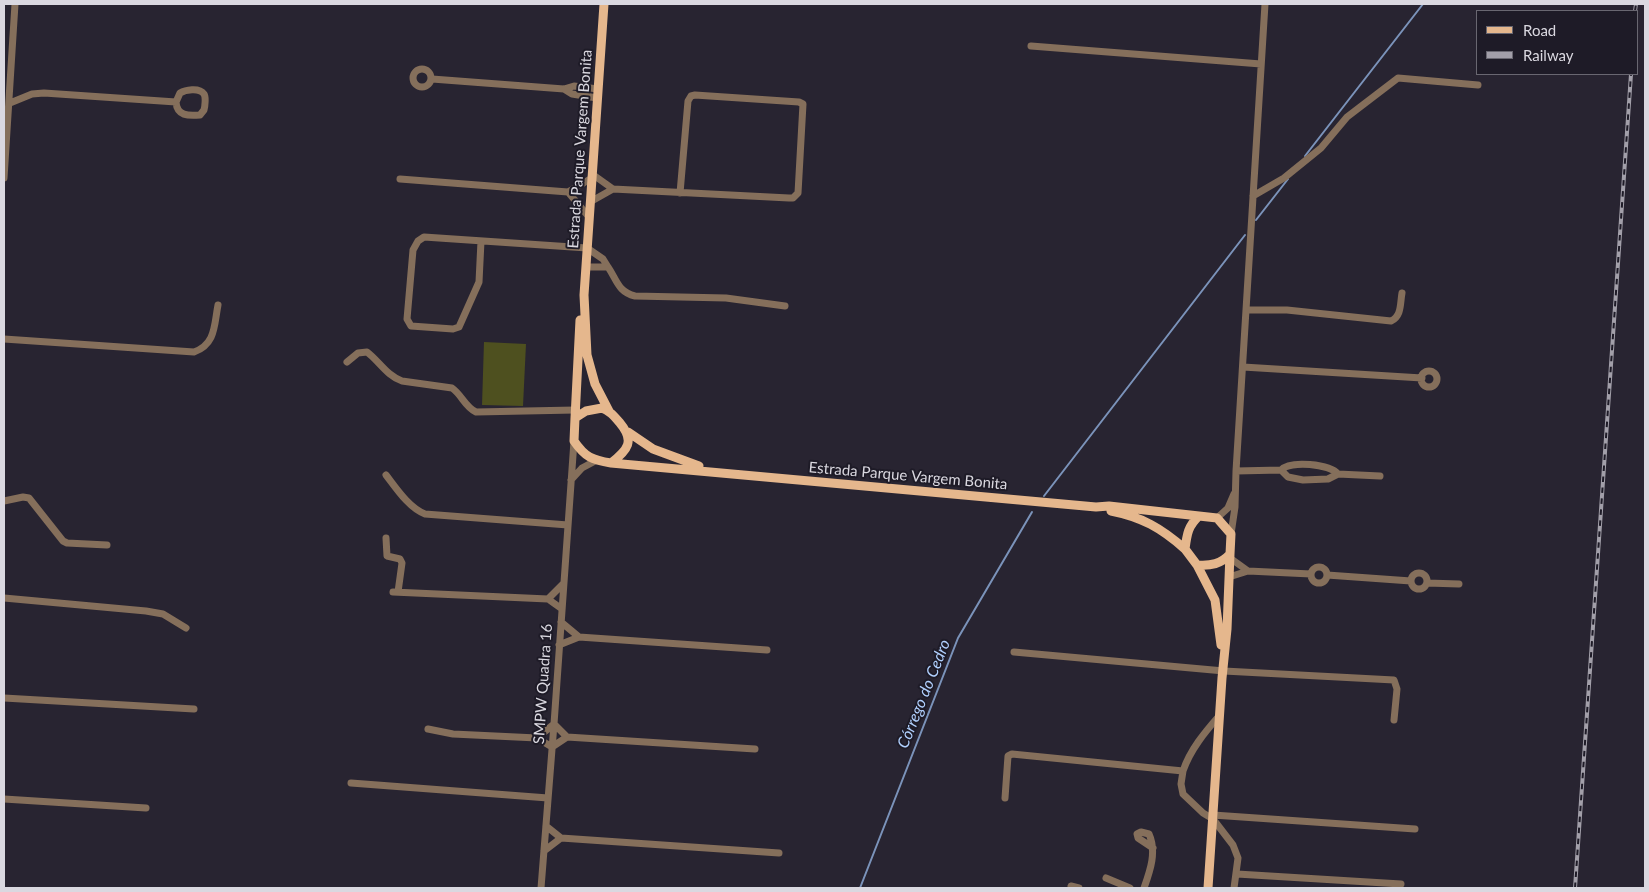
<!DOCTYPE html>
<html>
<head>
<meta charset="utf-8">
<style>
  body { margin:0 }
  #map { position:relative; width:1649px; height:892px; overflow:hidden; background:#282431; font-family:Lato,sans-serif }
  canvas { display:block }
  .frame { position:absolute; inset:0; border:5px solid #dad8e0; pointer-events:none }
  .legend { position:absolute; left:1476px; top:10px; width:162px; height:65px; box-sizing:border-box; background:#1e1b27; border:1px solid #696771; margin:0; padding:6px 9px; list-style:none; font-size:15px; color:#dad8e0 }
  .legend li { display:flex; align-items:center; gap:10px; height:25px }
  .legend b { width:25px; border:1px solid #696771 }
</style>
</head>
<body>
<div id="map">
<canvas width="1649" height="892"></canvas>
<div class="frame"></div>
<ul class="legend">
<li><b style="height:6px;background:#e5b78d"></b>Road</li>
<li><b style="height:6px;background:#a29fa9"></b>Railway</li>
</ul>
</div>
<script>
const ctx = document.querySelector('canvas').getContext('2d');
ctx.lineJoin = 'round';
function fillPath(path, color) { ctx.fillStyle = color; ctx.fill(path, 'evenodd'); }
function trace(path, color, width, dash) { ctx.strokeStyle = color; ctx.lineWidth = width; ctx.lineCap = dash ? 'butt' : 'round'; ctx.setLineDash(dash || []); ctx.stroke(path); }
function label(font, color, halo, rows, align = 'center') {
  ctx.font = font + ' Lato,sans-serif'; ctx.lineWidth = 4; ctx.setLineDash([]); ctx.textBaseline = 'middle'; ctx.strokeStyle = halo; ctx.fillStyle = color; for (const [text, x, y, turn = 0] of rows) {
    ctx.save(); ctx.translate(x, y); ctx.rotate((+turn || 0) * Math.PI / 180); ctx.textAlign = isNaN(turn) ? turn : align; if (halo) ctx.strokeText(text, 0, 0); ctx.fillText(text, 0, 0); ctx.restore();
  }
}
fillPath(new Path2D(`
  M484 342 526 344 523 406 482 405Z`), '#4e501f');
trace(new Path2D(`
  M1305 156 1423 4
  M1256 220 1288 179
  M1044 496 1245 235
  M860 888 958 638 1032 512`), '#7b93ba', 2);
trace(new Path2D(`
  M1031 46 1261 64
  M413 78a9 9 0 1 1 18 0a9 9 0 1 1-18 0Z
  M432 79 564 89 574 86 598 89
  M564 89 572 94 597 98
  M10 103 32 94 44 93 176 102 180 93C185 90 199 87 204 94 206 97 205 106 204 110L200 115C188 116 177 116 176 102
  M592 174 613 189 789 198H793L798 193 803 104 799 102 695 95 691 96 688 101 680 193
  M4 178 15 4
  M400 179 568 192 592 178
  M568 192 589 217
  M1253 196 1284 178 1321 148 1347 117 1398 78 1478 85
  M590 202 613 189
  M481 241 479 282 459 327 453 329 411 326 407 319 413 250 418 241 424 237 587 248 603 259 608 267
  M586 267H608C617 280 618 292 635 296L726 298 785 306
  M1246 310H1287L1391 321C1402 316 1400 303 1402 293
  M4 339 194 352C216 344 214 325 218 305
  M347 362 358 353 367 352C379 361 387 376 402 381L452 388C462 395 465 407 476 412L575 410
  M1243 367 1422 378
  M1421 379a8 8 0 1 1 16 0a8 8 0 1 1-16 0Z
  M1281 470C1290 460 1330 464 1338 474
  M1236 471 1281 470 1288 477 1303 480 1328 479 1338 474 1380 476
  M386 475C396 488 409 508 425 514L568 525
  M571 480 582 468 597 460
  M4 501 23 497 29 498 63 541 67 543 107 545
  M1217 518 1228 508 1234 494
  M1231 534 1235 507 1236 471 1265 4
  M386 538 387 556 400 559 402 563 398 592
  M1230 558 1248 571
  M1311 575a8 8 0 1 1 16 0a8 8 0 1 1-16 0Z
  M1411 581a8 8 0 1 1 16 0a8 8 0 1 1-16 0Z
  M1327 575 1411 581
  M1229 577 1248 571 1311 574
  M1427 583 1459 584
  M393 592 548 599 562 609
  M4 598 146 611 163 614 186 628
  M548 599 563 584
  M561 622 579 637
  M559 645 579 637 767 650
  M1014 652 1224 671 1394 680 1397 689 1394 720
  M4 698 194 709
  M428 729 453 734 537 738 552 747 567 737 755 749
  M537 738 554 724 567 737
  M1183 771C1190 750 1205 732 1219 716
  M351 783 548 798
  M1005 798 1008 756 1012 754 1183 771 1181 784 1183 794 1203 813 1213 819 1233 845 1238 858 1234 888
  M4 799 146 808
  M1213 815 1415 829
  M546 826 561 838 779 853
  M544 851 561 838
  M1237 874 1401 884
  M1106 878 1130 888
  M1071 886 1079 888
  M541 888 554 724 574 441
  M1144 888C1150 871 1157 852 1149 834L1141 832 1137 834 1138 838 1153 848`), '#856f5b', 7);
trace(new Path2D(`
  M604 4 584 295 587 355 595 384 609 411
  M602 408C610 411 614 416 620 423 635 441 628 450 611 463 592 460 585 457 574 441L575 418 586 411Z
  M575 418 580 320
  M628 432 653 449 699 466
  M611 463 1096 507 1109 506 1199 516
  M1111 511C1142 517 1161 528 1185 549
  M1199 516 1217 518 1231 534 1230 554C1221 564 1211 566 1197 565L1185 549C1187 534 1188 526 1199 516Z
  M1197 565 1215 600 1221 645
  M1208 888 1222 678 1227 629 1230 554`), '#e5b78d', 9);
const rail = new Path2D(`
  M1635 11 1636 4
  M1575 888 1631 74`);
trace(rail, '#a29fa9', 4);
trace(rail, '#1e1b27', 2, [5.5]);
label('15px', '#dad8e0', '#1e1b27', [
  ["Estrada Parque Vargem Bonita",580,149,-86],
  ["Estrada Parque Vargem Bonita",908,476,5],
  ["SMPW Quadra 16",543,684,-86]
]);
label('italic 16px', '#b1d0fe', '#1e1b27', [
  ["Córrego do Cedro",924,694,-68]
]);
</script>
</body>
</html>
